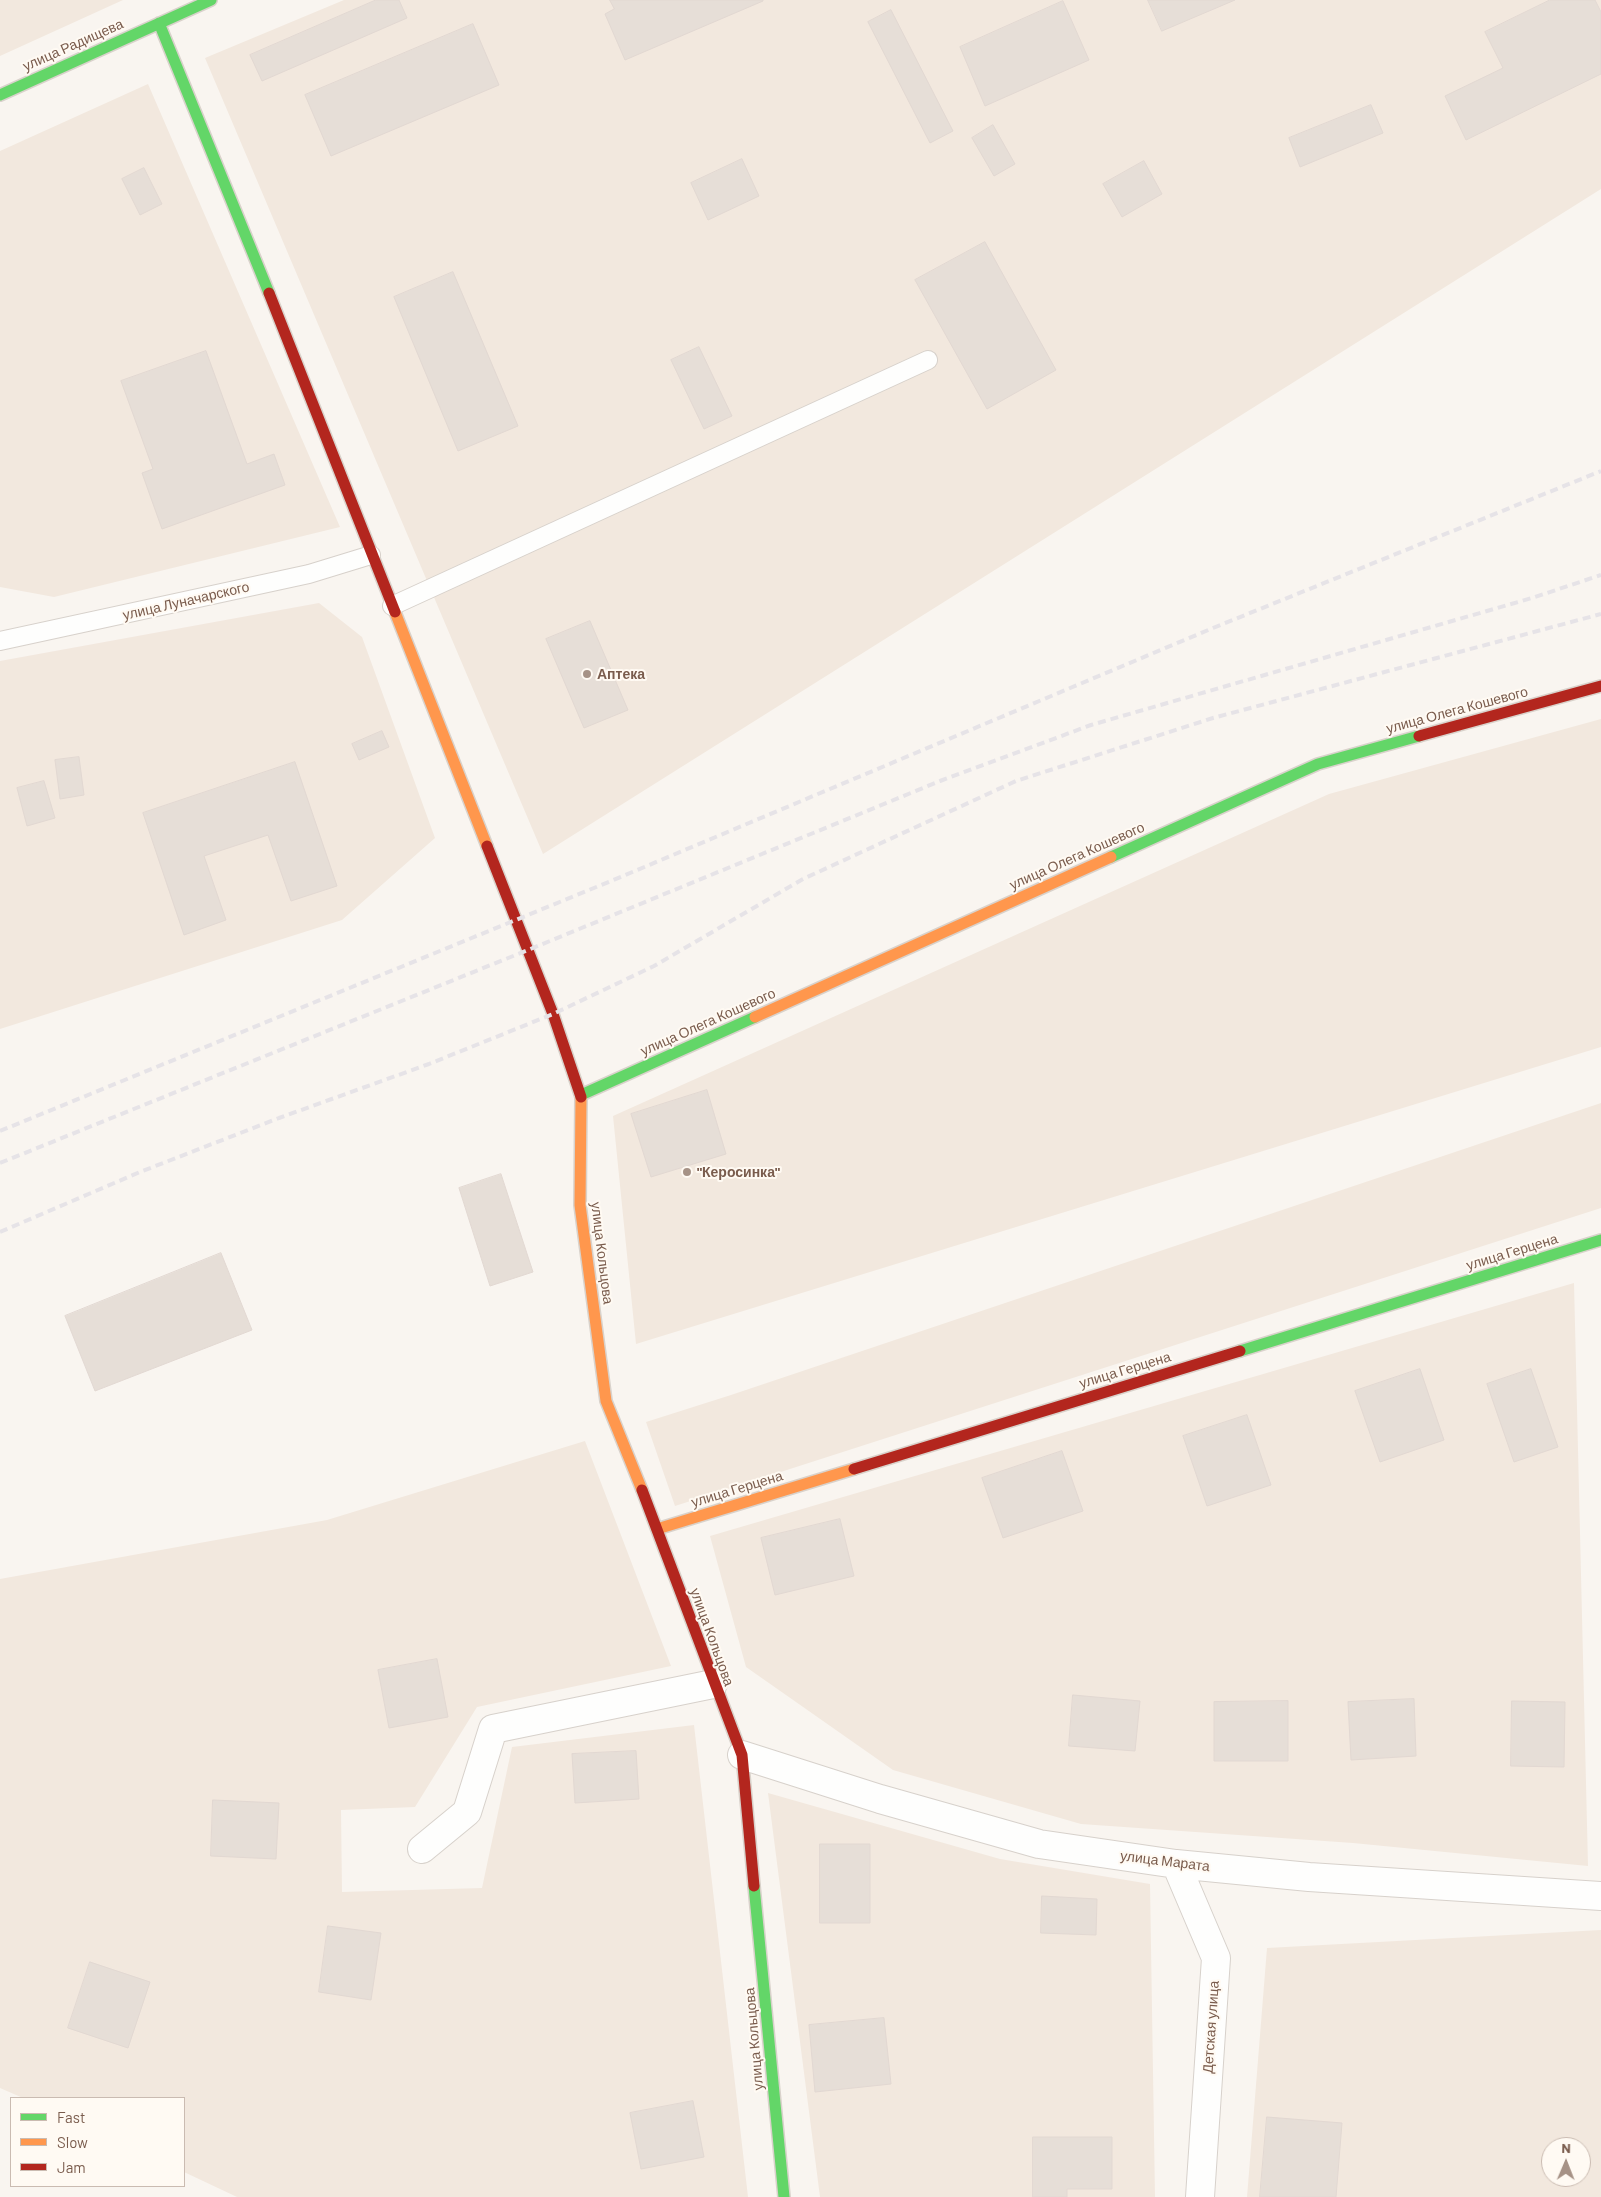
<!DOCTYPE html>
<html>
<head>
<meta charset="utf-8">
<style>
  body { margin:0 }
  #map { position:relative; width:1601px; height:2197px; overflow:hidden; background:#f9f5f0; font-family:Barlow,sans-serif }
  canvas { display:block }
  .legend { position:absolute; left:10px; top:2097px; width:175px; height:90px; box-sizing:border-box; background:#fffaf3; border:1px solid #cabbb1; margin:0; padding:6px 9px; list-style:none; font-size:15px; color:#7a5c4d }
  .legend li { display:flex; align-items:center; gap:10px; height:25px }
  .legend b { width:25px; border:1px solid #cabbb1 }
  .north { position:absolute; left:1541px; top:2137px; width:50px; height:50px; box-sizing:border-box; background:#fffaf3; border:1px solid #cabbb1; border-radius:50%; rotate:1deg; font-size:14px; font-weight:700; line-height:20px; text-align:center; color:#7a5c4d }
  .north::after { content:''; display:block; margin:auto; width:18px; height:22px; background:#a69286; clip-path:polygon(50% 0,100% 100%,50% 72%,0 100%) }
</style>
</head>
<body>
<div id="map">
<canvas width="1601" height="2197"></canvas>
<ul class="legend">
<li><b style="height:6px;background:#63d668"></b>Fast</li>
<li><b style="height:6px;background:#ff974d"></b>Slow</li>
<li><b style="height:6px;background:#b3261e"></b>Jam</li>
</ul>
<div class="north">N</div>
</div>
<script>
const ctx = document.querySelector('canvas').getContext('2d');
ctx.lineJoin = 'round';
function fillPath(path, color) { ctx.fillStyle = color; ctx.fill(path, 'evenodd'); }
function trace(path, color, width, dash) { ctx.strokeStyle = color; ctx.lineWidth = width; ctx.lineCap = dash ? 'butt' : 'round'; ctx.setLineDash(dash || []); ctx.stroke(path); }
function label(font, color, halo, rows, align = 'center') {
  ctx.font = font + ' Barlow,sans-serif'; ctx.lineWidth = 4; ctx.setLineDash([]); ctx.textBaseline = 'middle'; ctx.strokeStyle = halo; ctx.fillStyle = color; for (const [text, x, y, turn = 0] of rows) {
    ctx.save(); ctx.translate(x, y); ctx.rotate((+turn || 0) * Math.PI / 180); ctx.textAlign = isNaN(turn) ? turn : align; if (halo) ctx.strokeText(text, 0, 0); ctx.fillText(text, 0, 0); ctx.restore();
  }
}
fillPath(new Path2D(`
  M0 0H123L0 56Z
  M344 0H1601V189L543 854 205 58Z
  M148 84 340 527 54 597 0 587V151Z
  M319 603 362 637 435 838 342 920 0 1029V661Z
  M1601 719V1047L636 1344 613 1116 1329 794Z
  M1601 1103V1208L675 1506 646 1422 731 1395Z
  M1574 1283 1588 1866 1353 1843 1081 1824 893 1770 746 1667 710 1536Z
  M585 1441 671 1666 477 1707 415 1807 341 1810 342 1892 482 1888 512 1747 694 1725 748 2197H237L184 2172V2098H23L0 2088V1579L327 1520Z
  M768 1793 1000 1859 1150 1884 1155 2197H820Z
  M1601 1930V2197H1247L1267 1948ZM1551 2147H1581V2177H1551Z`), '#f2e8de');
const building = new Path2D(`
  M376 0H399L407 18 262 81 250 55Z
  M610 0H763V1L625 60 605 14 614 9Z
  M1148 0H1235L1162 31Z
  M1550 0H1595L1601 12V74L1466 140 1445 96 1503 68 1485 32Z
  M1063 1 1089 60 985 106 960 47Z
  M891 10 953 131 930 143 868 22Z
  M473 24 499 85 331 156 305 95Z
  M1371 105 1383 133 1300 167 1289 138Z
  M993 125 1015 164 994 176 972 138Z
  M742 159 759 196 708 220 691 183Z
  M1144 161 1162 194 1122 217 1103 184Z
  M144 168 162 204 140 215 122 179Z
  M985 242 1056 370 987 409 915 280Z
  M453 272 518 426 458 451 394 297Z
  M699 347 732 416 704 429 671 360Z
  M206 351 247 464 274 454 285 485 162 529 142 473 153 469 121 381Z
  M590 621 628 710 584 728 546 639Z
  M382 731 389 747 359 760 352 744Z
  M79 757 84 795 60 799 55 760Z
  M295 762 337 886 291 901 268 835 204 856 226 920 184 935 143 813Z
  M44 781 55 818 27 826 17 788Z
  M707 1090 726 1154 651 1177 631 1114Z
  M501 1174 533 1272 490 1286 459 1188Z
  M221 1253 252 1330 95 1391 65 1316Z
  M1420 1369 1444 1440 1380 1462 1355 1391Z
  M1531 1369 1558 1447 1514 1462 1487 1384Z
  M1247 1415 1271 1485 1207 1506 1183 1436Z
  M1062 1451 1083 1511 1003 1538 982 1478Z
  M840 1519 854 1576 775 1595 761 1538Z
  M437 1659 448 1717 389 1728 378 1670Z
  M1073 1695 1140 1701 1135 1751 1069 1746Z
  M1414 1699 1416 1756 1351 1760 1348 1702Z
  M1288 1701V1761H1214V1702Z
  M1512 1701 1565 1702 1564 1767 1511 1766Z
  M636 1751 639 1799 575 1803 572 1754Z
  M213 1800 279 1803 276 1859 211 1856Z
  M820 1844H870V1923H820Z
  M1042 1896 1097 1899 1096 1935 1041 1933Z
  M328 1926 381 1933 371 2000 319 1992Z
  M90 1962 150 1982 128 2048 68 2028Z
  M884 2018 891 2084 815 2092 809 2025Z
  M693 2101 704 2157 641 2169 630 2113Z
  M1267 2117 1342 2123 1336 2197H1260Z
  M1033 2137H1112V2189H1067V2197H1033Z`);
fillPath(building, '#e6ded7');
trace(building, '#e2d8d2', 1);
const lane = new Path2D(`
  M392 606 928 360
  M0 641 309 574 371 555`);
const street = new Path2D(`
  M742 1755 880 1799 1039 1844 1176 1864 1309 1877 1601 1896
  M422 1849 467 1812 493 1729 713 1684
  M1176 1864 1216 1958 1200 2197`);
const fast = new Path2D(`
  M159 23 269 293
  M0 95 211 0
  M1111 857 1318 764 1419 736
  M581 1095 755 1017
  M1240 1351 1601 1240
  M754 1886 784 2197`);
const slow = new Path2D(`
  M395 612 487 846
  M755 1017 1111 857
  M581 1097 580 1205 606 1401 642 1490
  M657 1529 854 1469`);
const jam = new Path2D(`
  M269 293 395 612
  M1419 736 1601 686
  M487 846 553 1014 581 1097
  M854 1469 1240 1351
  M642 1490 742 1755 754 1886`);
trace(lane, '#d7d1cb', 20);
trace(street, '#d7d1cb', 30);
trace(fast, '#d9d2cb', 14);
trace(slow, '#d9d2cb', 14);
trace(jam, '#d9d2cb', 14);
trace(lane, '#fefefd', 18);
trace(street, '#fefefd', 28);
trace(fast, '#63d668', 11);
trace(slow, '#ff974d', 11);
trace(jam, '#b3261e', 11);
trace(new Path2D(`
  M0 1131 611 881 1213 628 1601 471
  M0 1163 528 950 940 781 1091 725 1532 598 1601 575
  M0 1232 140 1172 279 1118 429 1064 553 1014 654 966 803 879 1016 781 1213 718 1601 614`), '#e6e3e7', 4, [8, 5]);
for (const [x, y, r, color] of [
  [587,674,5,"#a69286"],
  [687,1172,5,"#a69286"]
]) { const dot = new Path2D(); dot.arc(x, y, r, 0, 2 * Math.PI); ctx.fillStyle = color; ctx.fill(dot); trace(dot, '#fffaf3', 2); }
label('14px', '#7a5c4d', '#fffaf3', [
  ["улица Радищева",73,45,-24],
  ["улица Луначарского",186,601,-13],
  ["улица Олега Кошевого",1457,710,-15],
  ["улица Олега Кошевого",1077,856,-24],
  ["улица Олега Кошевого",708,1022,-24],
  ["улица Герцена",1512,1252,-17],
  ["улица Кольцова",602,1253,83],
  ["улица Герцена",1125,1370,-17],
  ["улица Герцена",737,1489,-17],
  ["улица Кольцова",712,1637,70],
  ["улица Марата",1165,1861,7],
  ["Детская улица",1211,2027,-86],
  ["улица Кольцова",754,2039,-95]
]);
label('bold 14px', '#7a5c4d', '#fffaf3', [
  ["Аптека",597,674],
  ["\"Керосинка\"",697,1172]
], 'left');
</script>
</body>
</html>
